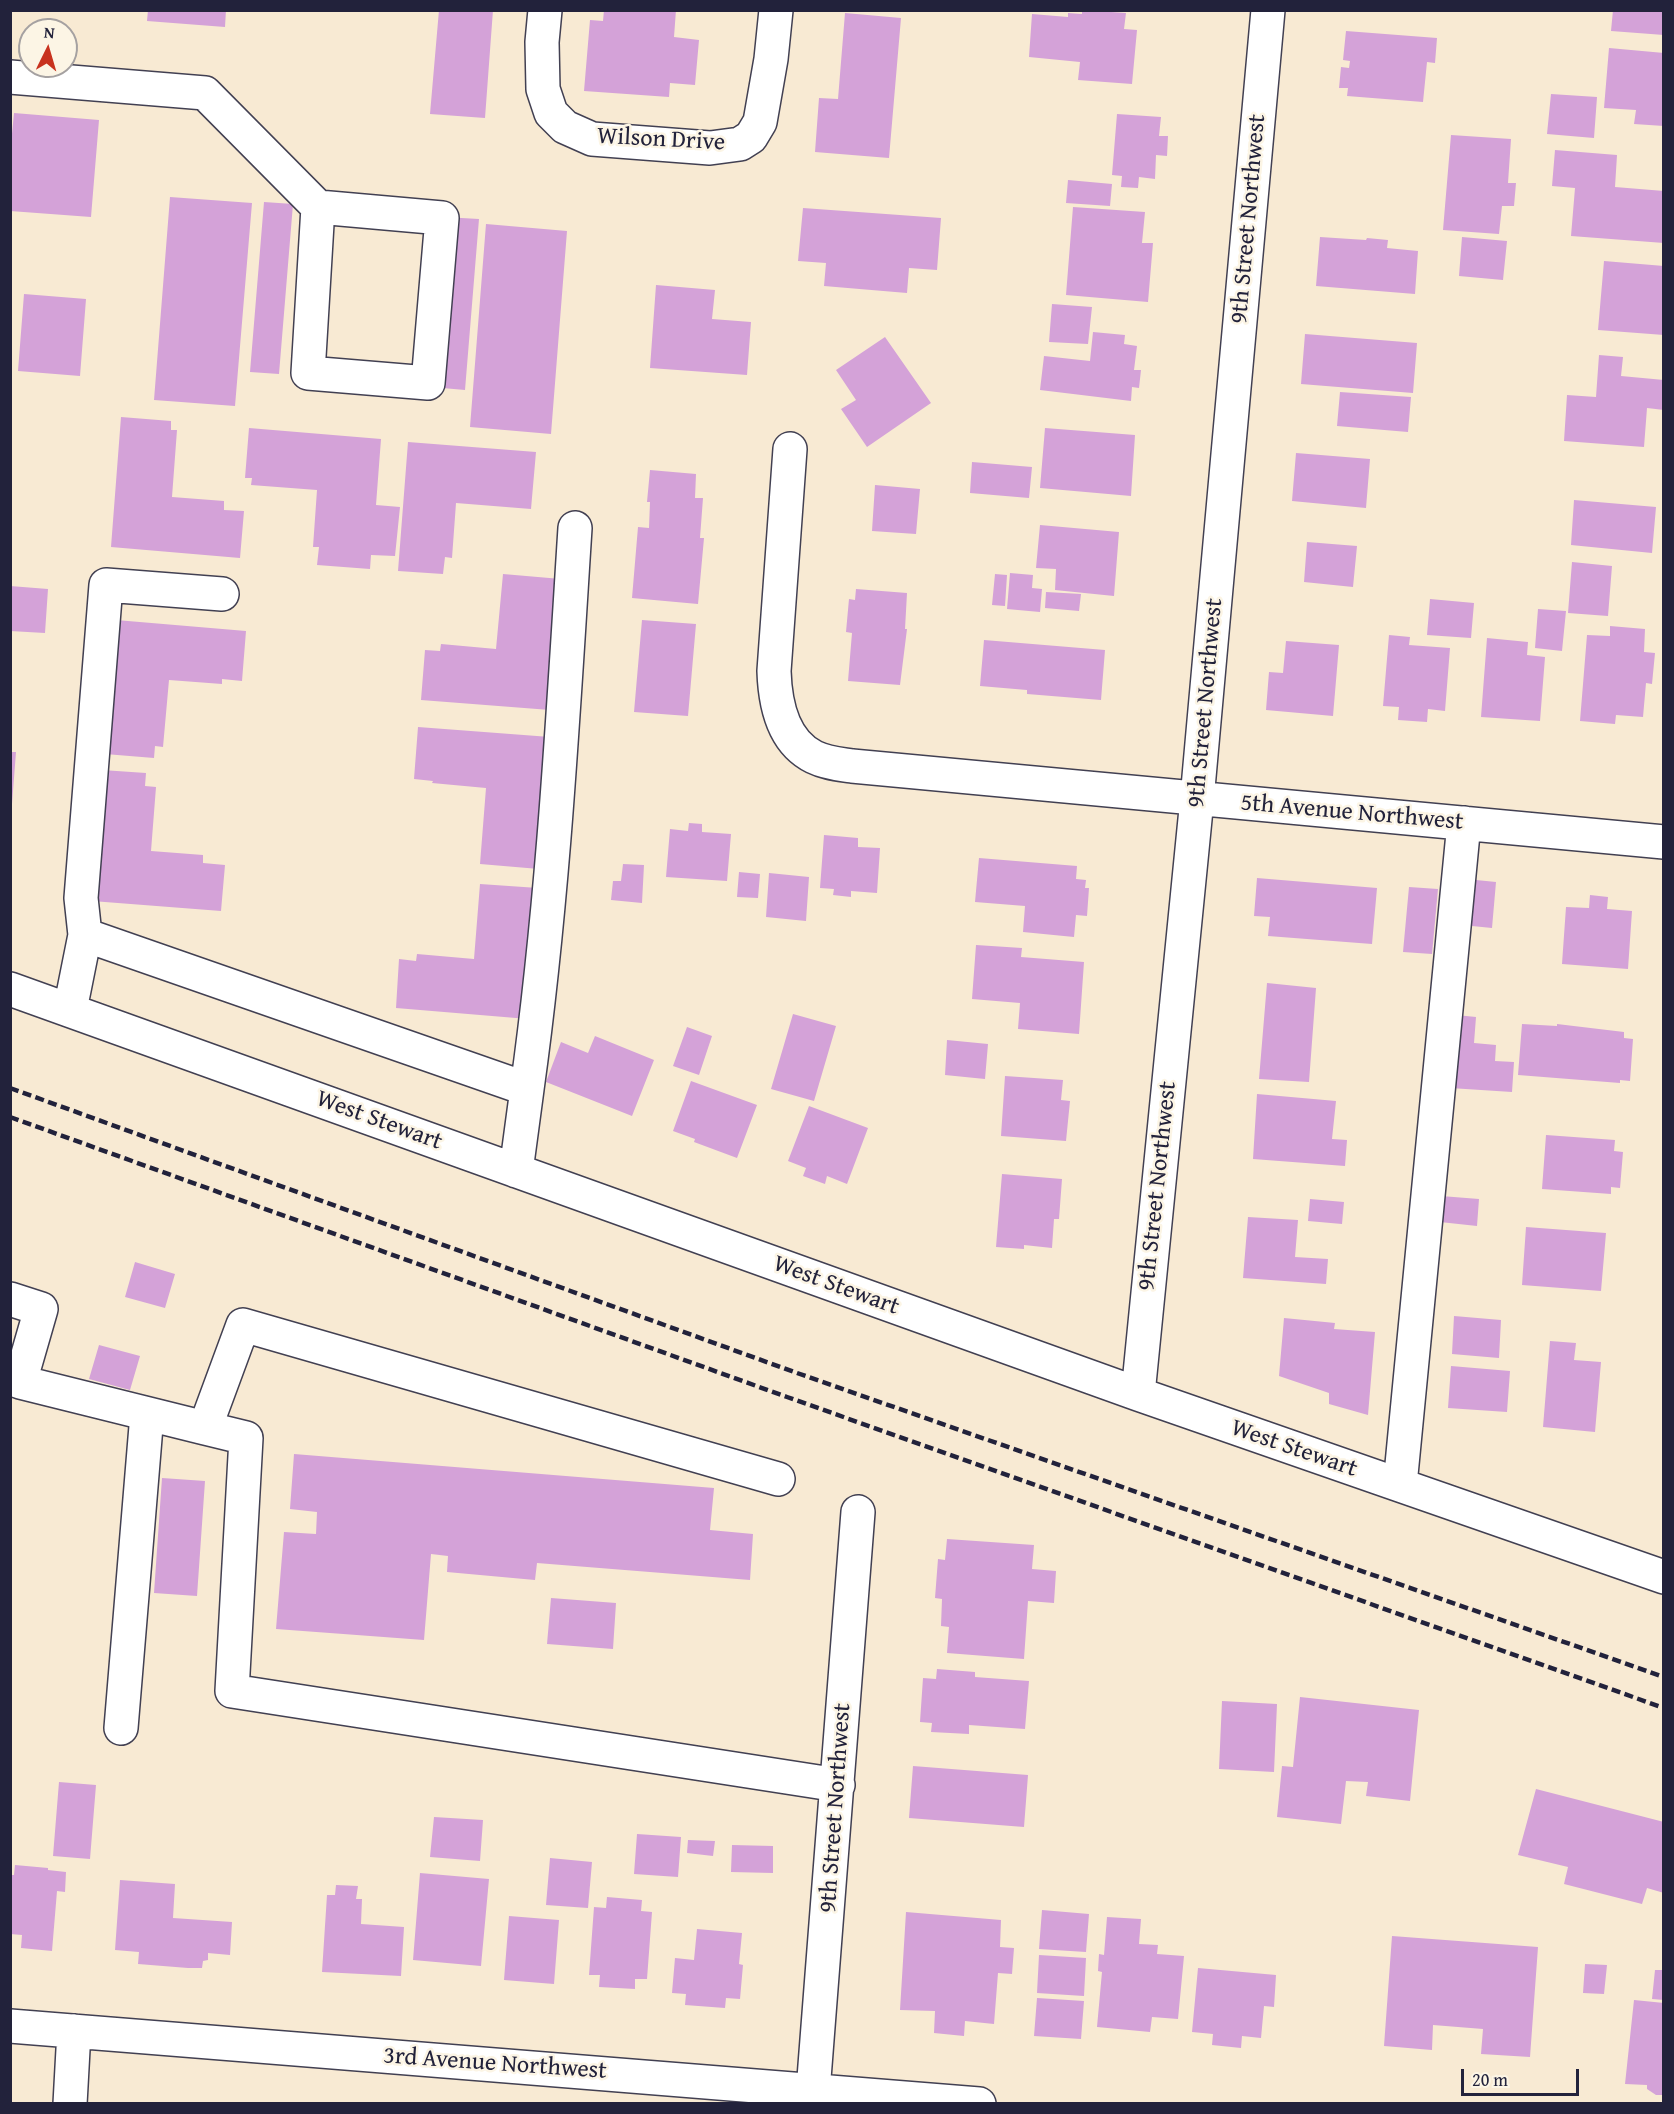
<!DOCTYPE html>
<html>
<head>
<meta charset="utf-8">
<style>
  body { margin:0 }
  #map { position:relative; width:1674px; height:2114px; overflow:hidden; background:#f8ead3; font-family:"Gentium Book Plus",serif }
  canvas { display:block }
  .frame { position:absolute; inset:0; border:12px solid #22223b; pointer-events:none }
  .north { position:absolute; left:18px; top:18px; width:60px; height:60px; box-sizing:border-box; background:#fcf5e5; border:2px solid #a5a1a1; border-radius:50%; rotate:5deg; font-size:16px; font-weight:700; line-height:24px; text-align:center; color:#22223b }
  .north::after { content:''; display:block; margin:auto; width:21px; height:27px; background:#c8321e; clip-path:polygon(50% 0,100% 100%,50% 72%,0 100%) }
  .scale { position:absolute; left:1461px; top:2069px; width:118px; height:27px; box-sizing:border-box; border:3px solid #22223b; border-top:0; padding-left:8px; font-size:18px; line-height:21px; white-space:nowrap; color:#22223b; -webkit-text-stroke:4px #fcf5e5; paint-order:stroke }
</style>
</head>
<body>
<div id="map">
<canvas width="1674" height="2114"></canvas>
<div class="frame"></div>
<div class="north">N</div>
<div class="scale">20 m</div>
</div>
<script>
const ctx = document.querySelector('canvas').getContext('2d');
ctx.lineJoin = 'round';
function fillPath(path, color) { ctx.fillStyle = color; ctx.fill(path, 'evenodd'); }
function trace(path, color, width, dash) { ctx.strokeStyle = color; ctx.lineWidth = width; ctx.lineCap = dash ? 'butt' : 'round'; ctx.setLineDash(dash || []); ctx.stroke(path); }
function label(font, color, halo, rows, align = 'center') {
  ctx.font = font + ' "Gentium Book Plus",serif'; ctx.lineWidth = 5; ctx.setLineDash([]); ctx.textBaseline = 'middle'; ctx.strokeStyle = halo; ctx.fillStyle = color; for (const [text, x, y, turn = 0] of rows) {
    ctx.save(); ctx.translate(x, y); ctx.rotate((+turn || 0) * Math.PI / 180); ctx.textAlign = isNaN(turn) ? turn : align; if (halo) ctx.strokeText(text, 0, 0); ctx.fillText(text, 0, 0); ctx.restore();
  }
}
fillPath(new Path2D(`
  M148 10H226L225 27 147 21Z
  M439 10H493L485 118 430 114Z
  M604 10H676L674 37 699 40 695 85 670 83 669 97 584 91 590 20 603 21Z
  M1082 10 1126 13 1124 29 1137 30 1132 84 1078 80 1080 62 1029 57 1032 14 1068 17V13L1082 14Z
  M1613 10H1664V35L1611 31Z
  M845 13 901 18 889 158 815 152 819 98 838 99Z
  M1346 31 1437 38 1435 63 1427 62 1423 102 1347 96 1348 88H1339L1341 67 1349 68 1350 61 1343 60Z
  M1609 48 1664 53V126L1634 124 1636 110 1604 108Z
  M1551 94 1597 97 1594 138 1547 134Z
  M14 113 99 120 91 217 10 211V154Z
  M1117 114 1161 117 1159 136H1168L1167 156 1156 155 1155 179 1139 177 1138 188 1121 187 1122 176 1112 175Z
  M1451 135 1511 139 1508 183H1516L1514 206H1502L1499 234 1443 230Z
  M1555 150 1617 155 1615 187 1664 191V243L1571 236 1575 188 1552 186Z
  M1068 180 1112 184 1110 206 1066 203Z
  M170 197 252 203 235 406 154 400Z
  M264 202 293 204 279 374 250 372Z
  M1073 207 1145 212 1142 243H1153L1148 302 1066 295Z
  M803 208 941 218 937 270 909 268 907 293 824 286 826 263 798 261Z
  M444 217 479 219 465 390 431 387Z
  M486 224 567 231 551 434 470 427Z
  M1320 237 1366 240 1367 238 1388 240 1387 248 1418 251 1415 294 1316 286Z
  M1462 237 1507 241 1503 280 1459 276Z
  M1604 261 1664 266V335L1598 330Z
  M656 285 715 290 712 319 751 322 747 375 650 368Z
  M24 294 86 299 80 376 18 371Z
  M1052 304 1092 307 1088 344 1049 342Z
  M1093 332 1125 335 1124 344 1137 346 1134 370H1141L1139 388 1132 387 1131 401 1040 390 1044 356 1090 361Z
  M1305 334 1417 343 1413 393 1301 384Z
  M885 337 931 403 867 447 841 409 856 400 836 370Z
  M1599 355 1623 357 1621 376 1664 380V410L1647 408 1644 447 1564 441 1567 395 1596 397Z
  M1340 392 1411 397 1408 432 1337 426Z
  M121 417 171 421V430H177L172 497 224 501V510L244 511 240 558 111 547Z
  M249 428 381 439 376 505 400 507 395 556 371 555 370 569 317 565 319 547H313L317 490 251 485 252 478H245Z
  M1045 428 1135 435 1131 496 1040 488Z
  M408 442 536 452 531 509 456 503 452 558 445 557 443 574 398 571Z
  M1296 453 1370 459 1366 508 1292 501Z
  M972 462 1032 467 1029 498 970 493Z
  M650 470 696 474 695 498H703L700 538H704L698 604 632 598 638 527 649 528 650 502H647Z
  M875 485 920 489 916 534 872 531Z
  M1574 500 1656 507 1652 553 1571 545Z
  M1040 525 1119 532 1114 596 1055 590 1056 569 1036 568Z
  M1307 542 1357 546 1353 587 1304 582Z
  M1572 562 1612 566 1608 616 1568 613Z
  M1010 573 1033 575 1032 588 1042 589 1040 612 1007 609Z
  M503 574 561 579 550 710 421 700 425 650 440 651 441 644 496 649Z
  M995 574 1007 575 1005 606 992 605Z
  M10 586 48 589 45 633 10 631Z
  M856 589 907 593 905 629H907L900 685 848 681 852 633 846 632 849 599 855 600Z
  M1046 592 1081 594 1079 611 1045 608Z
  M1430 599 1474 603 1471 638 1427 635Z
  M1538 609 1566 611 1562 651 1535 648Z
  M116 620 246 631 242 681 222 679V684L169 680 163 747 155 746 154 758 105 754Z
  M642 620 696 624 688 716 634 712Z
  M1610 626 1645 629 1644 652 1655 653 1652 684 1646 683 1643 717 1616 715 1615 724 1580 721 1587 635 1610 636Z
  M1389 635 1410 637 1409 645 1450 648 1445 711 1428 709 1427 722 1398 720 1399 707 1383 706Z
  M1487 638 1528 642 1527 655 1545 657 1540 721 1481 717Z
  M984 640 1105 650 1101 700 1027 694V690L980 686Z
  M1286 641 1339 645 1333 716 1266 710 1269 672 1283 673Z
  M418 727 550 737 539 869 480 864 486 788 432 783 433 781 414 779Z
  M10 752H16L12 804H10Z
  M102 770 146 773 145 786 156 787 151 851 203 855V863L225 865 221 911 92 901Z
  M689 823 702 824V832L731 834 727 881 666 877 670 829 688 831Z
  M824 835 858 838V847L880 848 877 893 851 891V897L833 895 834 889 820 888Z
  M979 858 1077 866 1076 879 1086 880 1085 888H1089L1087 916 1076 915 1074 937 1023 932 1025 906 975 902Z
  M623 864 644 865 642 903 611 900 613 881H621Z
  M739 872 760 874 758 898 737 897Z
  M769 873 809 877 806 921 766 917Z
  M1257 878 1377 888 1372 944 1268 936 1270 917 1254 916Z
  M1466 879 1496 882 1492 928 1462 925Z
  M480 884 538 888 528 1019 396 1008 399 959 416 961 417 954 474 959Z
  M1409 887 1438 889 1432 954 1403 952Z
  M1590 895 1608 897 1607 909 1632 911 1628 969 1562 964 1566 907 1589 908Z
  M976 945 1022 948 1021 957 1084 962 1079 1034 1018 1029 1020 1003 972 999Z
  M1267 983 1316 988 1309 1082 1259 1079Z
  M793 1014 836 1026 814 1101 771 1089Z
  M1456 1015 1476 1017 1474 1043 1496 1045 1495 1061 1514 1062 1512 1092 1450 1088Z
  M1522 1024 1557 1026V1024L1624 1032V1038L1633 1039 1630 1081 1620 1080V1083L1518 1075Z
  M687 1027 712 1036 699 1075 673 1066Z
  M595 1036 654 1060 632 1116 546 1082 561 1042 588 1053Z
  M947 1040 988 1044 985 1079 945 1075Z
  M1005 1076 1063 1080 1061 1100 1070 1101 1066 1141 1001 1136Z
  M691 1081 757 1105 737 1158 694 1142 695 1139 673 1131Z
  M1257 1094 1336 1101 1332 1139 1347 1140 1345 1166 1253 1159Z
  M809 1106 868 1128 847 1184 827 1176 825 1184 803 1176 806 1168 788 1161Z
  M1546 1135 1615 1140 1614 1151 1623 1152 1620 1188 1611 1187V1194L1542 1189Z
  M1002 1174 1062 1179 1059 1219H1054L1052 1248 1024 1245V1249L996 1247Z
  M1441 1196 1479 1199 1477 1226 1440 1222Z
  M1310 1199 1344 1202 1342 1224 1308 1221Z
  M1248 1217 1298 1220 1295 1257 1328 1259 1326 1284 1243 1278Z
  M1526 1227 1606 1233 1601 1291 1522 1285Z
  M135 1262 175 1274 165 1308 125 1297Z
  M1454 1316 1501 1320 1499 1358 1452 1354Z
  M1284 1318 1335 1323 1334 1329 1375 1332 1368 1415 1329 1404V1393L1279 1376Z
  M1550 1341 1576 1343 1574 1360 1601 1362 1595 1432 1543 1427Z
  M99 1345 140 1356 130 1390 89 1379Z
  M1451 1366 1510 1371 1507 1412 1448 1408Z
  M294 1454 714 1488 710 1530 753 1534 750 1580 537 1563 535 1580 447 1572 448 1556 431 1554 424 1640 276 1629 284 1532 316 1534 317 1512 290 1509Z
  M162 1478 205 1481 197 1596 154 1593Z
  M947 1539 1034 1545 1032 1569 1056 1571 1054 1603 1028 1601 1024 1659 947 1653 949 1627 941 1626 942 1599 935 1598 938 1559 945 1560Z
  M551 1598 616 1603 613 1649 547 1644Z
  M937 1669 975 1672V1677L1029 1681 1025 1729 969 1725V1734L931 1732 932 1723 920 1722 923 1678 936 1679Z
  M1300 1697 1419 1710 1410 1801 1366 1796 1368 1782 1346 1781 1341 1824 1277 1817 1282 1766 1293 1767Z
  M1222 1701 1277 1704 1274 1772 1219 1769Z
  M913 1766 1028 1775 1024 1827 909 1818Z
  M59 1782 96 1785 90 1859 53 1856Z
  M1536 1789 1664 1822V1893L1647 1888 1642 1904 1564 1884 1568 1867 1518 1855Z
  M434 1817 483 1820 480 1861 430 1857Z
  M637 1834 681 1837 678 1877 634 1874Z
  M688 1840 715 1841 713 1856 687 1853Z
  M732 1845 773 1846V1873L731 1872Z
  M550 1858 592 1862 588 1908 546 1905Z
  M15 1865 48 1868V1870L66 1872 65 1892 57 1891 52 1951 21 1948 22 1935 10 1934V1875H14Z
  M420 1873 489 1879 481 1966 413 1960Z
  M120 1880 175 1884 173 1918 232 1922 230 1955 208 1953V1960L203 1961 202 1968H188L138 1964 139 1952 115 1950Z
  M336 1885 358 1886 356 1899H362L361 1924 404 1927 401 1976 322 1972 327 1895H335Z
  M607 1897 642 1900 641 1911 652 1912 647 1979H635V1989L599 1987 600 1975H589L594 1907 606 1908Z
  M1042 1910 1089 1914 1086 1952 1039 1949Z
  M906 1912 1001 1920 1000 1947 1014 1948 1012 1974 998 1973 994 2024 965 2021 964 2036 934 2033 935 2011 900 2010Z
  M509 1916 559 1920 554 1984 504 1980Z
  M1107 1917 1141 1919 1139 1944 1158 1945 1157 1954 1184 1956 1178 2019 1152 2017 1150 2032 1097 2027 1102 1972 1098 1971 1099 1954 1104 1955Z
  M697 1929 742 1933 739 1964 743 1965 740 1999 726 1998 725 2008 685 2005 686 1994 672 1993 675 1958 694 1960Z
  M1392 1936 1538 1947 1530 2057 1481 2054 1483 2029 1433 2025 1432 2050 1384 2046Z
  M1039 1955 1086 1958 1084 1996 1037 1993Z
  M1585 1964 1607 1965 1604 1994 1583 1993Z
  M1198 1968 1276 1975 1274 2007 1264 2006 1261 2038 1242 2036 1241 2048 1212 2045 1213 2034 1192 2032Z
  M1655 1970H1664V2000L1652 1999Z
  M1037 1998 1084 2001 1081 2039 1034 2036Z
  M1634 2000 1664 2003V2095H1656L1647 2089V2085L1625 2084Z`), '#d4a2d8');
const minor = new Path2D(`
  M545 10 542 42 543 89 551 113 565 127 592 139 710 148 740 144 751 137 760 122 771 59 776 10
  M10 77 205 93 318 207 442 218 428 383 308 373 318 207
  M790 449 774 671C775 703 782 741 814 757 826 763 839 764 852 766L1664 842
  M85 935 81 898 106 585 222 594
  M10 989 1138 1394 1664 1577
  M70 1010 85 935 527 1089 516 1171
  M527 1089C553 903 563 716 575 528
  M10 1299 41 1309 20 1382 205 1428 243 1325 778 1479
  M1138 1394 1197 799 1268 10
  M205 1428 246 1438 232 1691 838 1785
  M1400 1485 1464 823
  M121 1728 147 1414
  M10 2026 979 2104
  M70 2104 74 2031
  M812 2104 858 1512`);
trace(minor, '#424052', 36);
trace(minor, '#fff', 33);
trace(new Path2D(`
  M10 1088 797 1373 1664 1677
  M10 1117 787 1397 1664 1708`), '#22223b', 4.5, [9, 4.5]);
label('24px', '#22223b', '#fcf5e5', [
  ["Wilson Drive",661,140,3],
  ["9th Street Northwest",1249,219,-85],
  ["9th Street Northwest",1206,703,-85],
  ["5th Avenue Northwest",1352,813,5],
  ["West Stewart",379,1121,20],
  ["9th Street Northwest",1158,1186,-84],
  ["West Stewart",836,1286,20],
  ["West Stewart",1294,1449,19],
  ["9th Street Northwest",836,1808,-86],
  ["3rd Avenue Northwest",495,2064,4]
]);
</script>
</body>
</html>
